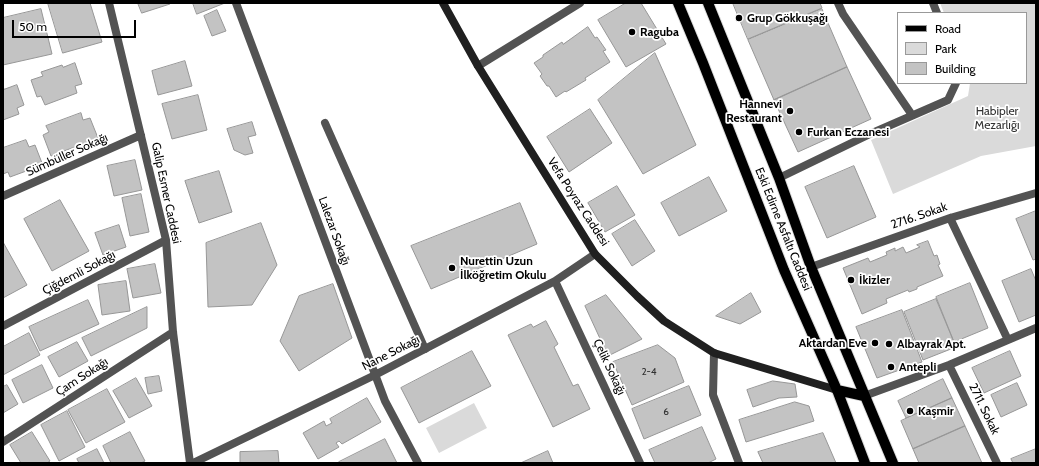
<!DOCTYPE html>
<html>
<head>
<meta charset="utf-8">
<style>
  body { margin:0 }
  #map { position:relative; width:1039px; height:466px; overflow:hidden; background:#fff; font-family:Cabin,sans-serif }
  canvas { display:block }
  .frame { position:absolute; inset:0; border:4px solid #000; pointer-events:none }
  .legend { position:absolute; left:897px; top:12px; width:130px; height:72px; box-sizing:border-box; background:#fff; border:1px solid #999; margin:0; padding:5px 7px; list-style:none; font-size:12px; color:#000 }
  .legend li { display:flex; align-items:center; gap:8px; height:20px }
  .legend b { width:20px; border:1px solid #999 }
  .scale { position:absolute; left:12px; top:20px; width:124px; height:18px; box-sizing:border-box; border:2px solid #000; border-top:0; padding-left:5px; font-size:12px; line-height:14px; white-space:nowrap; color:#000; -webkit-text-stroke:3px #fff; paint-order:stroke }
</style>
</head>
<body>
<div id="map">
<canvas width="1039" height="466"></canvas>
<div class="frame"></div>
<ul class="legend">
<li><b style="height:5px;background:#000"></b>Road</li>
<li><b style="height:11px;background:#dadada"></b>Park</li>
<li><b style="height:11px;background:#c3c3c3"></b>Building</li>
</ul>
<div class="scale">50 m</div>
</div>
<script>
const ctx = document.querySelector('canvas').getContext('2d');
ctx.lineJoin = 'round';
function fillPath(path, color) { ctx.fillStyle = color; ctx.fill(path, 'evenodd'); }
function trace(path, color, width, dash) { ctx.strokeStyle = color; ctx.lineWidth = width; ctx.lineCap = dash ? 'butt' : 'round'; ctx.setLineDash(dash || []); ctx.stroke(path); }
function label(font, color, halo, rows, align = 'center') {
  ctx.font = font + ' Cabin,sans-serif'; ctx.lineWidth = 3.5; ctx.setLineDash([]); ctx.textBaseline = 'middle'; ctx.strokeStyle = halo; ctx.fillStyle = color; for (const [text, x, y, turn = 0] of rows) {
    ctx.save(); ctx.translate(x, y); ctx.rotate((+turn || 0) * Math.PI / 180); ctx.textAlign = isNaN(turn) ? turn : align; if (halo) ctx.strokeText(text, 0, 0); ctx.fillText(text, 0, 0); ctx.restore();
  }
}
fillPath(new Path2D(`
  M940 3H1036V146L981 156 893 194 871 140 968 96 970 83H1026V13H944Z
  M474 403 487 428 439 453 426 428Z`), '#dadada');
const building = new Path2D(`
  M48 3H90L102 42 63 53Z
  M138 3H169L170 4 142 13Z
  M193 3H225L197 14Z
  M626 3H641L666 44 626 67 598 20Z
  M733 3H820L822 8 748 39Z
  M41 9 52 54 3 65V18Z
  M822 9 847 67 774 100 748 40Z
  M217 10 226 31 212 36 204 16Z
  M588 27 595 38 597 37 606 50 603 51 610 62 585 78 586 80 566 92 565 91 556 97 549 86H547L540 76 542 74 534 63 543 57V55L562 42 563 44Z
  M655 53 696 145 643 174 598 100Z
  M185 61 192 86 158 95 152 71Z
  M75 63 82 84 75 86 77 93 45 105 41 96 37 97 31 80 43 76 41 72 62 65 63 67Z
  M847 67 871 119 798 152 774 100Z
  M17 85 24 105 17 108 19 114 3 120V87L4 89Z
  M198 95 207 130 172 139 162 104Z
  M590 109 612 143 569 172 547 137Z
  M81 113 83 120 90 118 98 138 51 156 43 135 49 132 46 126Z
  M252 122 256 135 248 137 253 153 245 155 234 150 227 129Z
  M26 140 29 147 35 145 42 163 30 168 29 170 10 177 8 172 3 174V148Z
  M135 160 142 190 114 196 107 166Z
  M854 166 876 217 827 238 805 187Z
  M219 171 232 212 199 223 185 181Z
  M709 177 727 211 679 236 661 203Z
  M617 186 635 215 605 232 588 203Z
  M141 194 149 232 130 236 122 198Z
  M60 200 89 251 52 271 24 219Z
  M520 203 537 244 431 289 411 246Z
  M1036 211V259L1033 260 1016 219Z
  M635 220 655 251 632 266 612 234Z
  M261 223 277 265 252 305 208 307 206 243Z
  M119 225 126 247 103 255 95 233Z
  M928 241 934 256 937 255 940 264 938 265 943 276 917 287V289L909 292 908 290 886 299 887 303 862 314 843 268 868 258 870 262 887 255 886 252 895 248V251L903 247 906 253 920 247 917 245Z
  M3 242 27 285 3 298Z
  M155 264 161 293 133 298 127 269Z
  M1031 269 1036 281V315L1019 322 1002 281Z
  M126 281 130 311 102 315 98 285Z
  M970 283 988 328 954 342 936 297Z
  M333 284 352 338 299 371 280 341 299 296Z
  M751 293 761 312 740 324 716 316Z
  M606 295 642 339 608 356 585 306Z
  M936 299 956 347 923 360 904 312Z
  M88 300 99 324 40 351 29 327Z
  M147 307V328L91 356 82 338Z
  M902 310 922 362 877 378 856 327Z
  M546 321 558 344 554 347 573 386 578 384 590 409 553 427 508 335 531 324 533 327Z
  M29 333 40 355 3 375V347Z
  M77 342 88 361 59 377 48 357Z
  M658 345 675 358 684 382 632 405 613 362Z
  M472 351 491 386 419 423 401 388Z
  M1010 351 1021 376 984 393 972 368Z
  M42 365 53 388 23 403 12 380Z
  M159 376 162 391 148 394 145 378Z
  M136 378 152 406 129 418 113 391Z
  M943 379 952 398 906 418 898 401Z
  M773 381 795 384 797 397 779 398 753 407 747 390Z
  M1017 383 1027 405 1001 417 991 395Z
  M7 385 18 404 3 413V387Z
  M689 386 701 415 644 439 632 409Z
  M107 389 125 422 86 443 68 410Z
  M367 398 381 422 342 444 339 441 336 443 339 447 318 459 303 433 324 421 326 426 332 423 330 419Z
  M952 398 965 426 913 449 901 421Z
  M795 402 809 406 814 421 746 442 739 420Z
  M67 411 85 447 59 461 41 425Z
  M965 426 982 463H919L913 449Z
  M702 427 716 459 708 463H655L649 450Z
  M32 432 50 461 47 463H21L10 445Z
  M130 432 145 461 141 463H111L103 446Z
  M823 433 836 463H763L758 452Z
  M385 439 397 463H340L339 462Z
  M97 449 104 463H79L77 459Z
  M1036 449V463H1013L1011 459Z
  M278 451 279 463H240V452Z
  M548 451 553 463H521Z`);
fillPath(building, '#c3c3c3');
trace(building, '#979797', 1);
const primary = new Path2D(`
  M678 3 703 63 784 270 837 390 865 463
  M708 3 779 178 811 267 893 463
  M837 390 864 396`);
trace(primary, '#dbdbdb', 12);
trace(new Path2D(`
  M325 123 425 349`), '#535353', 8);
trace(new Path2D(`
  M109 3 166 240 173 332 190 463
  M236 3 385 401 418 463
  M838 3 843 14 912 115
  M933 3 937 13
  M478 66 580 3
  M779 178 870 134 948 100 956 83
  M3 196 141 135
  M950 218 1008 340
  M811 267 950 218 1036 193
  M555 281 640 463
  M3 326 166 240
  M714 353 713 395 739 463
  M949 365 997 463
  M864 396 949 365 1036 328
  M3 442 173 332
  M193 463 375 375 555 281 595 254`), '#535353', 8);
trace(new Path2D(`
  M443 3 478 66 595 254 637 296 664 321 714 353 837 390`), '#202020', 8);
trace(primary, '#000', 10);
for (const [x, y, r, color] of [
  [739,18,4,"#000"],
  [632,32,4,"#000"],
  [790,111,4,"#000"],
  [799,132,4,"#000"],
  [452,268,4,"#000"],
  [851,280,4,"#000"],
  [875,343,4,"#000"],
  [889,344,4,"#000"],
  [891,367,4,"#000"],
  [910,411,4,"#000"]
]) { const dot = new Path2D(); dot.arc(x, y, r, 0, 2 * Math.PI); ctx.fillStyle = color; ctx.fill(dot); trace(dot, '#fff', 1.5); }
label('10px', '#313131', null, [
  ["2-4",649,372],
  ["6",666,412]
]);
label('bold 12px', '#000', '#fff', [
  ["Grup Gökkuşağı",747,18],
  ["Raguba",640,32],
  ["Hannevi",782,104,"right"],
  ["Restaurant",782,118,"right"],
  ["Furkan Eczanesi",807,132],
  ["Nurettin Uzun",460,261],
  ["İlköğretim Okulu",460,275],
  ["İkizler",859,280],
  ["Aktardan Eve",867,343,"right"],
  ["Albayrak Apt.",897,344],
  ["Antepli",899,367],
  ["Kaşmir",918,411]
], 'left');
label('12px', '#313131', '#fff', [
  ["Habipler",997,111],
  ["Mezarlığı",997,125]
]);
label('12px', '#000', '#fff', [
  ["Sümbüller Sokağı",67,155,-24],
  ["Galip Esmer Caddesi",166,193,78],
  ["Vefa Poyraz Caddesi",578,202,57],
  ["2716. Sokak",919,216,-19],
  ["Eski Edirne Asfaltı Caddesi",783,229,68],
  ["Lalezar Sokağı",334,231,70],
  ["Çiğdemli Sokağı",79,273,-28],
  ["Nane Sokağı",391,353,-27],
  ["Çelik Sokağı",609,367,65],
  ["Çam Sokağı",82,377,-33],
  ["2711. Sokak",984,409,64]
]);
</script>
</body>
</html>
